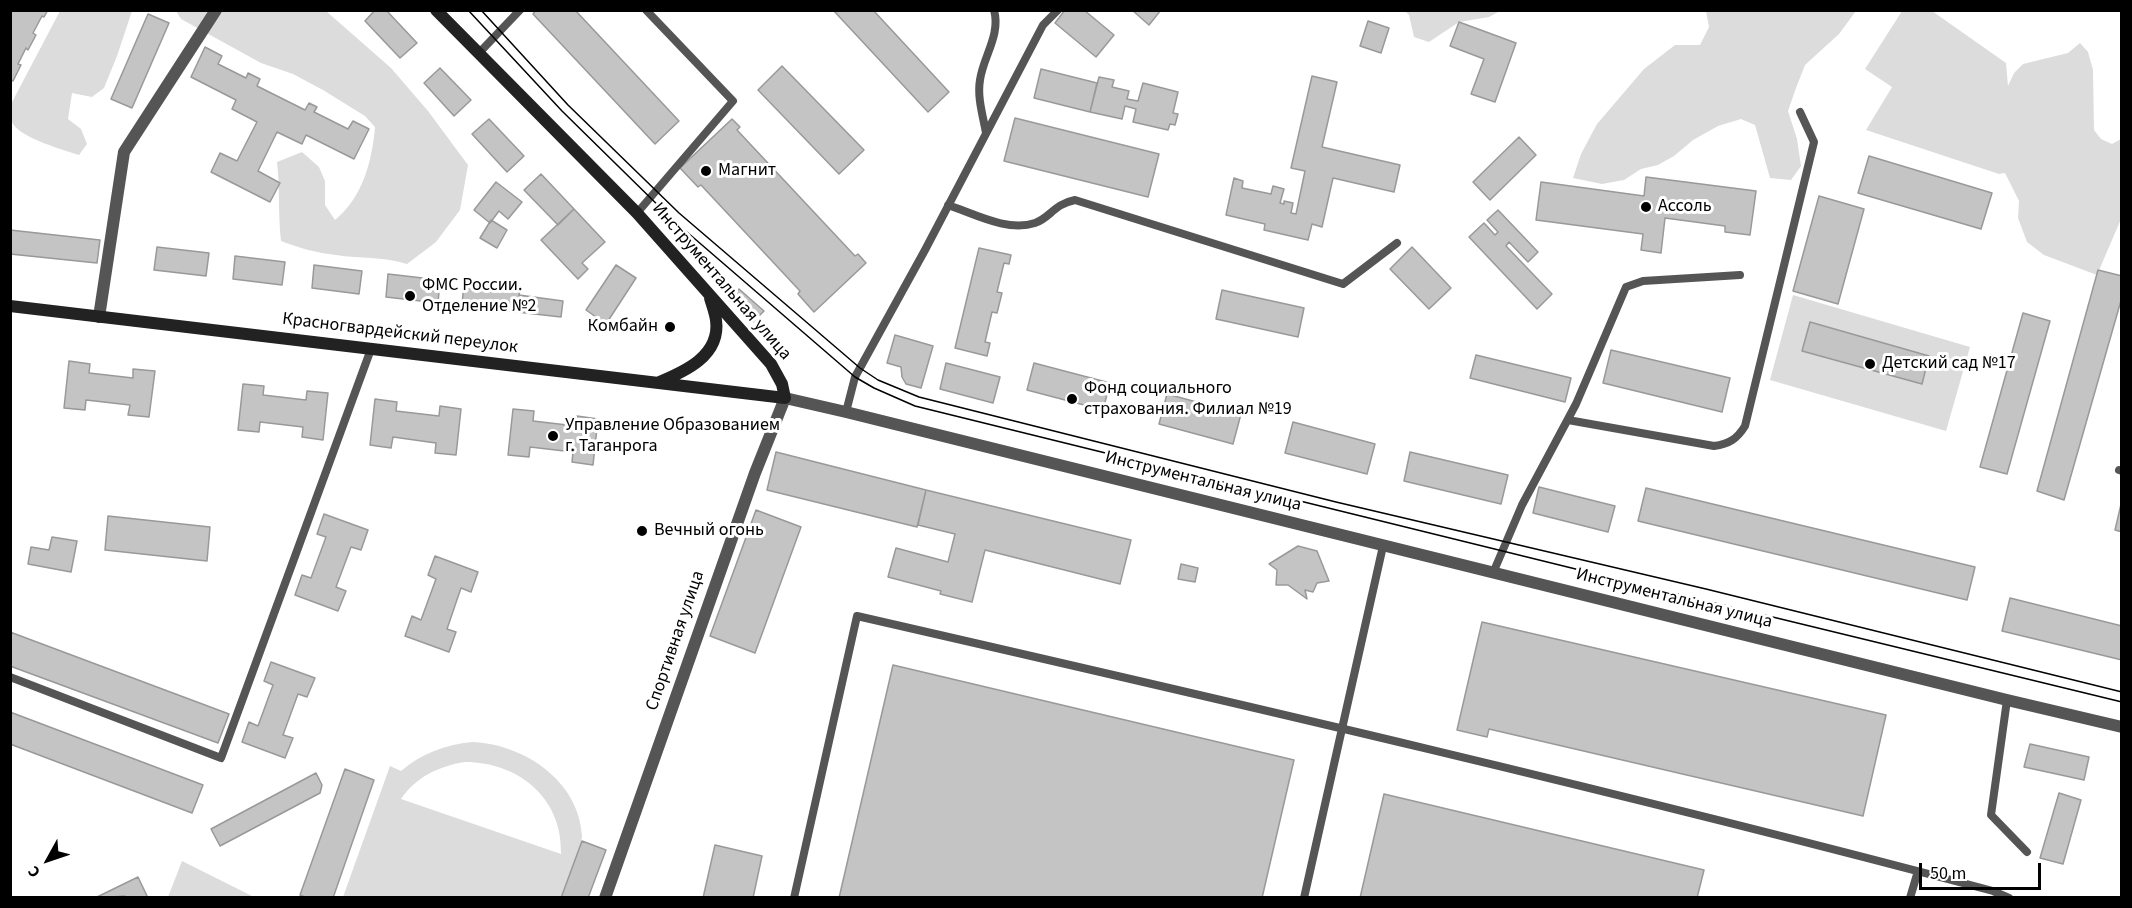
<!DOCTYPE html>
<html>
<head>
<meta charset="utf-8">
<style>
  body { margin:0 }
  #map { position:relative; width:2132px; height:908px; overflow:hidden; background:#fff; font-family:"Source Sans 3",sans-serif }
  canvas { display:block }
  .frame { position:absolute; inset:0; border:12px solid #000; pointer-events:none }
  .north { position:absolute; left:18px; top:830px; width:60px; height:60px; -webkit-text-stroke:4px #fff; paint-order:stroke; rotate:230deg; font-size:16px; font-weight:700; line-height:24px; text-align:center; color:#000 }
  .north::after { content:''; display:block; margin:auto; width:21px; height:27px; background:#000; clip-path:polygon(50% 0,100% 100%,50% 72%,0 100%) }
  .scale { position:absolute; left:1919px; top:863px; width:122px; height:27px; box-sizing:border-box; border:3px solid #000; border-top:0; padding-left:8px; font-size:18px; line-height:21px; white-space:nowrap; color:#000; -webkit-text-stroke:4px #fff; paint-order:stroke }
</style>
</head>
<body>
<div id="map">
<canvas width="2132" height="908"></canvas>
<div class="frame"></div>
<div class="north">С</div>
<div class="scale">50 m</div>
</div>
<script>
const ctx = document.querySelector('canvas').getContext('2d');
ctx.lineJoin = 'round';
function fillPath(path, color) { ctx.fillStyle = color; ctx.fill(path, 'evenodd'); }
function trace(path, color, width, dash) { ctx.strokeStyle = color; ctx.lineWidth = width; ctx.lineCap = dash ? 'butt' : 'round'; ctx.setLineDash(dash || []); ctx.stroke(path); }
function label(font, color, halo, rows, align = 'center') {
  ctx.font = font + ' "Source Sans 3",sans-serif'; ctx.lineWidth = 6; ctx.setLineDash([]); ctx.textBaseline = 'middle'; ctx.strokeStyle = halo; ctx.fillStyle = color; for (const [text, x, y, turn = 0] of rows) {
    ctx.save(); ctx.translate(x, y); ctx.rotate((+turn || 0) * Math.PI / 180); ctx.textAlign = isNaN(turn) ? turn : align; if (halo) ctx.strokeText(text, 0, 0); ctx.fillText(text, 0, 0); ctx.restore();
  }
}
fillPath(new Path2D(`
  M60 11H132L117 56 104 88 92 97 72 93 68 119 81 129 87 144 79 155C63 150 22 138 13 124 10 118 10 110 11 104Z
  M176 11H326L391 68 428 111 468 165 460 210 436 242 407 264C381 256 361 259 336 255 317 253 299 248 281 241 278 214 280 188 277 162L302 152 319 167 325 181V205L335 220C363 197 372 161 375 127L365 116 323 90 293 74 261 63 181 19Z
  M1405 11H1500L1489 17 1459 22 1429 42 1414 37 1409 15Z
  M1706 11H1856L1839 34 1805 65 1796 88 1788 111 1797 139 1801 166 1791 180 1770 178 1755 125 1741 119 1718 126 1693 140 1674 156 1658 165 1641 169 1624 180 1602 184 1573 178 1581 154 1597 124 1644 69 1675 45H1700L1709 27Z
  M1902 11H1932L2006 63 2008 86 2014 73 2023 64 2068 53 2080 43 2088 52 2093 70 2094 130 2101 139 2112 144 2121 139V219L2097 275 2044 255 2027 242 2018 218 2019 201 2005 173 1999 174 1866 130 1892 87 1865 69Z
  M1793 295 1970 347 1946 431 1770 380ZM1810 322 1929 356 1922 383 1802 350Z
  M472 742C523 744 579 780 582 836 582 848 566 884 561 897H343L390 766 401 771C422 753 445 745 472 742ZM465 762C518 762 563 798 561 854L401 799C416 777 439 766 465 762Z
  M182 861 252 896 251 897H168Z`), '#dcdcdc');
const building = new Path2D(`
  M48 10 44 17 42 16 33 33 36 35 28 50 26 48 18 64 21 65 13 81 10 80V11Z
  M375 10H386L417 43 400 58 365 21Z
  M536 10H575L679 121 655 144 533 14Z
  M833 10H873L949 92 928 112Z
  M1065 10H1084L1114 35 1096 57 1055 23Z
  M1132 10H1161L1149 25Z
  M148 14 169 23 132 108 111 99Z
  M1368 21 1389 28 1381 53 1360 46Z
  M1459 22 1516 43 1495 102 1471 94 1484 59 1450 46Z
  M205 47 222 56 218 64 246 78 248 73 260 79 257 86 305 110 309 103 317 107 314 112 348 129 353 121 369 129 354 159 306 135 302 144 277 132 258 171 280 183 270 202 211 172 220 153 237 161 257 122 232 109 236 100 191 77Z
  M782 66 864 150 839 174 758 90Z
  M440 68 471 100 454 116 424 83Z
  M1041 69 1097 83 1090 112 1034 98Z
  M1312 76 1337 82 1322 147 1400 165 1394 192 1333 178 1322 227 1312 224 1308 240 1264 230 1265 224 1226 215 1234 178 1243 181 1242 188 1271 194 1273 186 1284 189 1280 203 1284 204V201L1293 203 1291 213 1296 214 1305 171 1291 168Z
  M1099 77 1114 80 1112 87 1129 91 1127 99 1138 101 1143 83 1178 92 1173 113 1178 114 1175 125 1170 124 1168 130 1133 122 1136 109 1125 106 1122 119 1090 112Z
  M1015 118 1159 154 1148 197 1004 161Z
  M489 119 524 156 507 172 472 134Z
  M732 119 740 127 737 130 855 256 858 254 866 263 814 312 798 294 800 291 701 185 698 187 680 168Z
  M1519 137 1536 155 1490 200 1473 182Z
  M1869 156 1992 193 1981 229 1858 193Z
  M541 174 574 209 558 225 524 190Z
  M1646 177 1756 191 1750 235 1725 232V226L1665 218 1661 253 1641 250 1643 234 1536 220 1541 182 1644 196Z
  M496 182 522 202 508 219 499 211 490 223 474 210Z
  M1819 196 1864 209 1838 304 1793 291Z
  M574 209 605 242 582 263 588 269 578 279 541 240Z
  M1498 210 1538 252 1528 262 1509 242 1506 246 1552 294 1537 309 1469 237 1484 223 1495 235 1498 232 1487 220Z
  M491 220 507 230 497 248 480 238Z
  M10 230 100 240 97 263 10 254Z
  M157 247 209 253 206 276 154 270Z
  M1412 247 1451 288 1429 309 1390 269Z
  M979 248 1011 255 1009 264 1004 263 997 292 1002 293 997 313 992 312 985 342 990 343 987 356 955 348Z
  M235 256 285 262 282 285 233 279Z
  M314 265 362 271 359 294 312 288Z
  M616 265 636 278 606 324 586 310Z
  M2098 270 2122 276V297L2064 500 2037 491Z
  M388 274 440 280 438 303 386 297Z
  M464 282 520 289 517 312 462 305Z
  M739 289 764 311 753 322 729 300Z
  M1222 290 1304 308 1298 337 1216 319Z
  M519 295 563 301 561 317 517 312Z
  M2023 313 2050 321 2007 474 1980 467Z
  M1810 322 1929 356 1922 384 1802 351Z
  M895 335 933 346 921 388 906 384 902 377 901 367 887 363Z
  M1611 350 1730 378 1722 412 1603 383Z
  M1476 355 1571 378 1565 402 1470 378Z
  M69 361 90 364 89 373 133 378V369L155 371 149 417 128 415 130 405 86 400 85 410 64 408Z
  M946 363 1000 377 993 403 940 389Z
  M1034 363 1110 383 1103 410 1027 390Z
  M243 384 264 386 263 395 306 400 307 391 328 393 323 440 302 437 303 427 260 422 259 432 238 430Z
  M1167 394 1241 414 1233 444 1159 424Z
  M375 399 397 402 396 411 439 416 440 406 461 409 456 455 435 453 436 443 393 437 391 448 370 445Z
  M513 409 534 411 533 421 576 426 577 416 598 419 593 465 572 462 573 452 530 447 529 457 508 455Z
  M1293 422 1375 444 1367 474 1285 453Z
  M776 452 926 490 917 527 767 490Z
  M1410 452 1508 475 1501 504 1404 481Z
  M1539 487 1615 506 1608 532 1533 513Z
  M1646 488 1975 567 1967 600 1638 521Z
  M926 490 1131 540 1120 584 985 550 972 602 940 594 941 591 888 577 896 548 948 562 955 534 918 525Z
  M2122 500V532L2115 530Z
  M756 510 801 527 755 653 710 636Z
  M324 514 368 530 361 550 351 547 336 587 346 591 338 611 295 595 302 575 311 578 326 537 317 534Z
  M108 516 210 527 207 561 105 550Z
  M52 537 77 541 71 572 28 564 31 547 49 550Z
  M1298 546 1317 551 1329 581 1317 583 1313 592 1305 590 1307 599 1288 585H1276L1277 570 1269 564Z
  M435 556 478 572 471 592 461 588 447 629 456 632 449 652 405 636 412 616 421 620 436 579 428 575Z
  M1181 564 1198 568 1195 582 1178 579Z
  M2010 598 2122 626V660L2002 631Z
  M1482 622 1886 715 1863 816 1489 729 1487 737 1457 730Z
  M10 632 229 714 218 743 10 666Z
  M271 662 315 678 307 697 298 694 283 735 293 738 285 758 242 742 249 722 258 726 273 685 264 681Z
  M893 665 1294 760 1262 898H839Z
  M10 712 203 785 192 813 10 744Z
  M2030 744 2089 757 2084 780 2024 767Z
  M345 769 374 780 333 898H307L300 895Z
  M316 773 322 785 320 793 220 846 211 829Z
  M2059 793 2081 800 2063 864 2040 858Z
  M1384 794 1704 870 1697 898H1360Z
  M582 841 606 850 588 898H561Z
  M715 845 762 856 753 898H703Z
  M138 877 148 898H126L125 896 95 898Z`);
fillPath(building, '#c4c4c4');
trace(building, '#999', 1.5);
trace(new Path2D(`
  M478 54 520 10
  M986 133C983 116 977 97 980 80 983 57 1001 35 994 10
  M948 205C975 214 1007 232 1035 223 1050 218 1054 204 1075 200L1343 284 1397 243
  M637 213 733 101 646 10
  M846 412 855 377 925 250 1043 25 1058 10
  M1568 420 1714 446C1729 444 1737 439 1745 426L1814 142 1800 112
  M2119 470 2122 471
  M1493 573 1522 505 1576 404 1626 287 1643 281 1740 275
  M10 677 221 758 371 349
  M2007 700 1991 815 2027 852
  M794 898 857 616C1237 703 1617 791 1993 891L2009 898
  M1304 898 1383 546
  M1910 898 1918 871`), '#555', 8);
trace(new Path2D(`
  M99 317 124 152 216 10`), '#555', 12);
trace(new Path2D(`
  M605 898 755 473 785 398 846 412 2007 700 2122 727`), '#555', 12);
trace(new Path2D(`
  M10 306 785 398 782 384 771 364 637 213 436 10
  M657 383C684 372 721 356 716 320 715 313 712 305 710 298`), '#222', 12);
trace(new Path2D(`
  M468 10 562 111 673 220 855 377 874 388 915 406C1316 508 1720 603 2122 702
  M481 10 568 105 679 213 860 368 878 380 919 397 1336 502 1706 589 2122 692`), '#000', 1.5);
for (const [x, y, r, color] of [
  [706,171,6,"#000"],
  [1646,207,6,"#000"],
  [410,296,6,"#000"],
  [670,327,6,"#000"],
  [1870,364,6,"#000"],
  [1072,399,6,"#000"],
  [553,436,6,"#000"],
  [642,531,6,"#000"]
]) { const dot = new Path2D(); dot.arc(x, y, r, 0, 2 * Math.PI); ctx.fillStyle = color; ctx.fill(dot); trace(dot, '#fff', 2); }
label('18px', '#000', '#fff', [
  ["Магнит",718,171],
  ["Ассоль",1658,207],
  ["ФМС России.",422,286],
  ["Отделение №2",422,307],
  ["Комбайн",658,327,"right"],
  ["Детский сад №17",1882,364],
  ["Фонд социального",1084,389],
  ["страхования. Филиал №19",1084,410],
  ["Управление Образованием",565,426],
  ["г. Таганрога",565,447],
  ["Вечный огонь",654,531]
], 'left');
label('18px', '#000', '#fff', [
  ["Инструментальная улица",721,282,49],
  ["Красногвардейский переулок",400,334,7],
  ["Инструментальная улица",1203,482,14],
  ["Инструментальная улица",1674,599,14],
  ["Спортивная улица",676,641,-71]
]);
</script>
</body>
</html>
